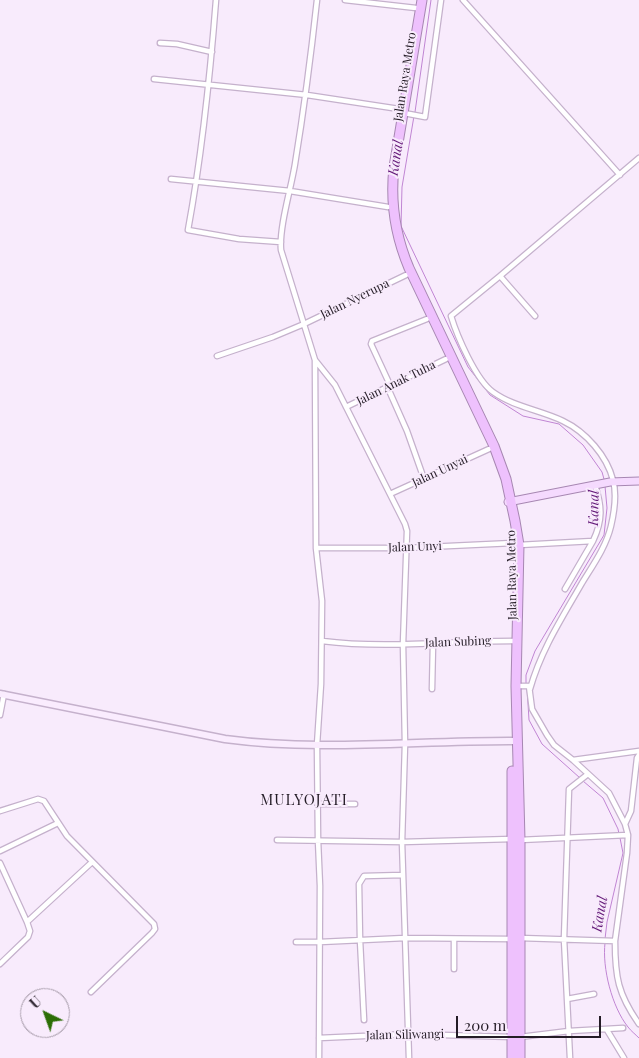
<!DOCTYPE html>
<html>
<head>
<meta charset="utf-8">
<style>
  body { margin:0 }
  #map { position:relative; width:639px; height:1058px; overflow:hidden; background:#f8ebfc; font-family:"Playfair Display",serif }
  canvas { display:block }
  .north { position:absolute; left:20px; top:988px; width:50px; height:50px; box-sizing:border-box; background:#f8ebfc; border:1px solid #a398a6; border-radius:50%; rotate:318deg; font-size:14px; font-weight:700; line-height:20px; text-align:center; color:#241c26 }
  .north::after { content:''; display:block; margin:auto; width:18px; height:22px; background:#2c6e05; clip-path:polygon(50% 0,100% 100%,50% 72%,0 100%) }
  .scale { position:absolute; left:456px; top:1016px; width:145px; height:22px; box-sizing:border-box; border:2px solid #241c26; border-top:0; padding-left:6px; font-size:15px; line-height:18px; white-space:nowrap; color:#241c26; -webkit-text-stroke:4px #f8ebfc; paint-order:stroke }
</style>
</head>
<body>
<div id="map">
<canvas width="639" height="1058"></canvas>
<div class="north">U</div>
<div class="scale">200 m</div>
</div>
<script>
const ctx = document.querySelector('canvas').getContext('2d');
ctx.lineJoin = 'round';
function trace(path, color, width, dash) { ctx.strokeStyle = color; ctx.lineWidth = width; ctx.lineCap = dash ? 'butt' : 'round'; ctx.setLineDash(dash || []); ctx.stroke(path); }
function label(font, color, halo, rows, align = 'center') {
  ctx.font = font + ' "Playfair Display",serif'; ctx.lineWidth = 4; ctx.setLineDash([]); ctx.textBaseline = 'middle'; ctx.strokeStyle = halo; ctx.fillStyle = color; for (const [text, x, y, turn = 0] of rows) {
    ctx.save(); ctx.translate(x, y); ctx.rotate((+turn || 0) * Math.PI / 180); ctx.textAlign = isNaN(turn) ? turn : align; if (halo) ctx.strokeText(text, 0, 0); ctx.fillText(text, 0, 0); ctx.restore();
  }
}
trace(new Path2D(`
  M415 112 431 0
  M414 116 402 187 401 226 468 367 490 395 523 416 559 424 583 445 602 472 604 479
  M526 683V675L535 651 604 535 607 508 605 486
  M527 687 529 720 542 744 580 778
  M583 781 603 798 618 829 619 834
  M605 939 607 922 623 853 620 838
  M605 943C602 968 612 1007 628 1027 631 1031 635 1034 639 1038`), '#c085d3', 1);
const street = new Path2D(`
  M216 0C210 77 202 154 188 230L239 239 281 242
  M317 0C311 55 304 109 295 164 291 189 279 227 281 250L315 360 335 385 405 524 407 531 403 644 405 744 402 842 409 1058
  M345 0 416 8
  M463 0 620 175
  M160 43 177 44 212 52
  M154 79 307 95 399 109
  M404 113 425 117 441 0
  M171 179 290 191 388 207
  M500 276 639 158
  M217 356 273 337 304 324 406 275
  M315 360 316 548 322 601 321 684 317 745 318 840 320 886 319 1058
  M390 385 371 344 372 341 427 319
  M387 386 407 431 424 479
  M346 407 446 359
  M390 494 489 449
  M519 545 593 541C603 520 602 506 595 485
  M316 548H406L513 543
  M565 589 593 541
  M322 641C385 649 449 641 513 641
  M516 686H529L532 709 547 735 554 745 573 760 609 793 625 824 628 835 627 853 615 941 520 938
  M432 689 433 644
  M530 689C541 650 562 618 582 583 593 565 606 547 611 526 614 513 617 494 613 480 607 456 586 432 563 421 540 410 514 407 493 392 476 380 457 336 451 316L500 276 535 316
  M0 715 4 694
  M573 760 639 751
  M318 804H355
  M0 811 38 799 44 801 67 836 154 924 155 929 152 933 91 992
  M625 824 631 811 637 758 639 755
  M277 840 402 842 512 839
  M520 840 628 835
  M0 851 58 823
  M0 863 27 922 30 931 28 937 0 964
  M27 922 91 863
  M454 939V969
  M615 941C615 977 618 994 639 1024
  M296 942H320L405 938 511 939
  M567 999 594 994
  M364 1020 360 940 359 884 364 876 403 875
  M607 1030 624 1058
  M520 1037 569 1031 623 1028
  M319 1038 408 1034 512 1037
  M570 1058 564 939 569 789 588 774`);
const secondary = new Path2D(`
  M0 694 225 739C322 752 420 740 518 741`);
const primary = new Path2D(`
  M508 502 610 482 639 481`);
const highway = new Path2D(`
  M422 0 394 167C390 203 395 235 409 268L494 446 506 479 515 521 519 545 516 686 520 840V1058
  M512 1058V771`);
trace(street, '#c5b1cc', 7);
trace(secondary, '#c5b1cc', 9);
trace(primary, '#a787b2', 9);
trace(highway, '#a787b2', 11);
trace(street, '#fff', 4.5);
trace(secondary, '#faecfe', 6);
trace(primary, '#f5dafe', 7);
trace(highway, '#eec1fd', 9);
label('12px', '#241c26', '#f8ebfc', [
  ["Jalan Raya Metro",405,77,-81],
  ["Jalan Nyerupa",355,299,-26],
  ["Jalan Anak Tuha",396,383,-26],
  ["Jalan Unyai",440,471,-25],
  ["Jalan Unyi",415,547,-2],
  ["Jalan Raya Metro",512,575,-91],
  ["Jalan Subing",458,642,-2],
  ["Jalan Siliwangi",405,1035,-1]
]);
label('italic 14px', '#641a79', '#f8ebfc', [
  ["Kanal",396,158,-81],
  ["Kanal",594,508,-89],
  ["Kanal",600,914,-80]
]);
ctx.letterSpacing = '1px';
label('15px', '#241c26', '#f8ebfc', [
  ["MULYOJATI",304,800]
]);
ctx.letterSpacing = '0px';
</script>
</body>
</html>
